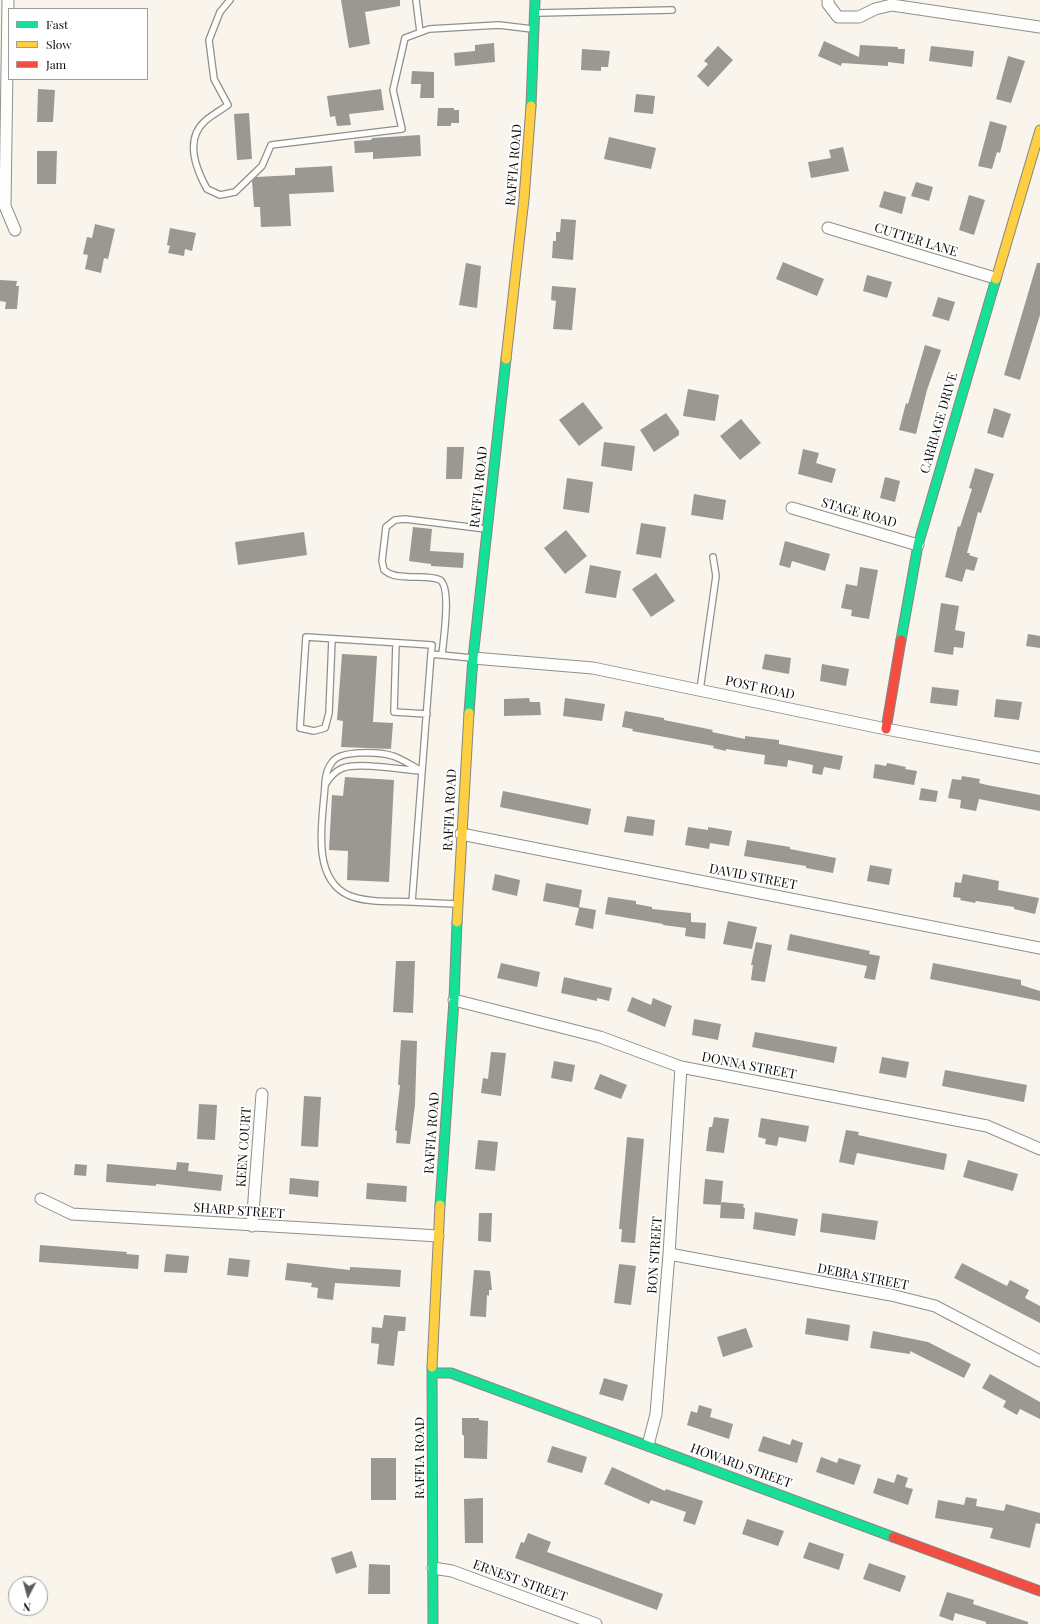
<!DOCTYPE html>
<html>
<head>
<meta charset="utf-8">
<style>
  body { margin:0 }
  #map { position:relative; width:1040px; height:1624px; overflow:hidden; background:#f9f5ec; font-family:"Playfair Display",serif }
  canvas { display:block }
  .legend { position:absolute; left:8px; top:8px; width:140px; height:72px; box-sizing:border-box; background:#fff; border:1px solid #9d9d9d; margin:0; padding:5px 7px; list-style:none; font-size:12px; color:#090909 }
  .legend li { display:flex; align-items:center; gap:8px; height:20px }
  .legend b { width:20px; border:1px solid #9d9d9d }
  .north { position:absolute; left:8px; top:1576px; width:40px; height:40px; box-sizing:border-box; background:#fff; border:1px solid #9d9d9d; border-radius:50%; rotate:186deg; font-size:11px; font-weight:700; line-height:16px; text-align:center; color:#090909 }
  .north::after { content:''; display:block; margin:auto; width:14px; height:18px; background:#5d5c58; clip-path:polygon(50% 0,100% 100%,50% 72%,0 100%) }
</style>
</head>
<body>
<div id="map">
<canvas width="1040" height="1624"></canvas>
<ul class="legend">
<li><b style="height:5px;background:#16e098"></b>Fast</li>
<li><b style="height:5px;background:#ffcf43"></b>Slow</li>
<li><b style="height:5px;background:#f24e42"></b>Jam</li>
</ul>
<div class="north">N</div>
</div>
<script>
const ctx = document.querySelector('canvas').getContext('2d');
ctx.lineJoin = 'round';
function fillPath(path, color) { ctx.fillStyle = color; ctx.fill(path, 'evenodd'); }
function trace(path, color, width, dash) { ctx.strokeStyle = color; ctx.lineWidth = width; ctx.lineCap = dash ? 'butt' : 'round'; ctx.setLineDash(dash || []); ctx.stroke(path); }
function label(font, color, halo, rows, align = 'center') {
  ctx.font = font + ' "Playfair Display",serif'; ctx.lineWidth = 4; ctx.setLineDash([]); ctx.textBaseline = 'middle'; ctx.strokeStyle = halo; ctx.fillStyle = color; for (const [text, x, y, turn = 0] of rows) {
    ctx.save(); ctx.translate(x, y); ctx.rotate((+turn || 0) * Math.PI / 180); ctx.textAlign = isNaN(turn) ? turn : align; if (halo) ctx.strokeText(text, 0, 0); ctx.fillText(text, 0, 0); ctx.restore();
  }
}
fillPath(new Path2D(`
  M341 0H400V6L365 12 370 44 349 48Z
  M824 41 859 57 860 45 898 47V49H905L904 64 888 62V66L842 63 841 66 818 56Z
  M494 43 495 62 455 66 454 53 475 51V45Z
  M718 46 733 60 708 87 697 76 708 64 704 61Z
  M931 46 974 51 972 67 929 61Z
  M582 49 610 51 608 67H601V71L581 70Z
  M1008 56 1025 61 1011 103 996 99Z
  M412 71 434 72V98H420L421 84H411Z
  M38 89 55 90 53 122H37Z
  M381 89 384 110 349 114 351 125 337 126 335 116 330 117 327 96Z
  M636 94 655 96 653 114 634 112Z
  M438 108H454V110H459V123H451V126H437Z
  M249 113 252 159 237 160 234 114Z
  M990 121 1007 126 1000 153 997 152 992 169 978 166Z
  M420 135 421 156 373 159V152L355 153 354 141 371 140 372 138Z
  M609 137 656 148 651 169 604 159Z
  M843 147 849 171 811 178 808 162 831 158 829 150Z
  M37 151H57L56 184H37Z
  M332 166 334 192 289 194 291 226 261 227 260 207H254L252 181 256 177 295 175V168Z
  M916 182 933 187 929 201 911 196Z
  M884 191 906 197 902 214 879 207Z
  M969 195 985 200 974 235 959 230Z
  M561 219 576 220 573 260 552 258 553 241H556V232H560Z
  M95 224 115 229 108 259 104 258 101 273 85 269 88 255 83 254 87 237 92 238Z
  M170 228 196 233 192 251 185 249 184 256 168 253 170 246 167 245Z
  M783 262 824 279 817 296 776 279Z
  M466 263 481 266 477 308 459 305Z
  M1037 263H1040V315L1020 380 1004 375Z
  M867 275 892 282 887 298 863 291Z
  M0 280 17 281 16 286H19L17 309H5L6 302 0 301Z
  M552 286 576 288 572 330 553 329 556 301 551 300Z
  M938 297 955 302 949 321 932 316Z
  M925 345 941 350 927 390 916 434 899 430 906 403 908 404Z
  M688 389 719 395 715 421 683 416Z
  M583 402 603 428 579 446 559 420Z
  M994 408 1011 414 1003 438 987 433Z
  M666 413 679 431V435L654 452 640 430Z
  M741 419 761 443 740 460 720 436Z
  M604 442 635 446 632 471 601 466Z
  M447 447H464L462 479H446Z
  M803 449 819 453 816 463 836 469 832 483 798 474Z
  M975 468 994 474 981 513 978 512 967 553H970L969 555 978 558 974 571 966 569 962 582 945 577 958 526 960 527 972 489 969 488Z
  M885 477 900 481 895 502 880 498Z
  M567 478 593 482 589 513 563 509Z
  M694 494 726 500 723 520 691 515Z
  M641 523 666 527 661 558 636 554Z
  M413 527 432 529 430 551 464 553 463 568 431 566V564L409 561Z
  M566 530 587 556 565 574 544 548Z
  M304 532 307 555 238 565 235 542Z
  M785 541 830 554 825 571 792 561 790 568 779 565Z
  M590 565 621 571 616 598 585 593Z
  M860 567 878 570 869 619 851 616 852 610 841 608 846 584 857 586Z
  M656 573 675 601 651 617 632 589Z
  M941 603 959 606 955 630 965 632 963 648 954 647 953 655 934 652Z
  M1028 634 1040 636V648L1026 646Z
  M342 654 377 656 373 722 393 723 391 749 341 747 343 721 337 720Z
  M765 654 791 658 789 674 762 669Z
  M822 664 849 669 846 686 820 681Z
  M932 687 959 690 957 706 930 703Z
  M529 698 530 702H540L541 715 504 716V699Z
  M565 698 605 704 602 721 563 716Z
  M996 699 1022 702 1019 720 994 717Z
  M625 711 664 718V720L713 730 712 732 745 739V736L779 740V744L843 756 840 770 824 767 822 775 812 773 813 765 788 760 787 767 764 764 765 755 726 749V751L713 748 714 746 632 731 633 729 622 727Z
  M887 763 906 767 905 769 917 771 914 785 873 778 875 764 886 766Z
  M962 776 980 779 979 783 987 785 1040 795V811L979 799 976 811 960 808 961 800 948 798 952 779 961 780Z
  M345 777 394 780 389 882 347 880 348 851 329 850 332 795 343 796Z
  M921 788 938 791 936 802 919 800Z
  M503 791 591 809 588 825 500 807Z
  M627 816 655 820 653 836 624 832Z
  M688 827 708 830V827L732 831 729 846 710 843 709 849 685 845Z
  M747 840 790 847V849L836 858 833 873 806 868V866L744 856Z
  M870 865 892 869 889 885 867 881Z
  M495 874 520 880 517 896 492 890Z
  M963 874 999 881 998 890 1039 898 1035 914 1014 909V907L976 901 975 903 960 900 961 898 953 897 955 882 961 883Z
  M546 883 582 890 579 907 596 910 593 929 575 925 579 908 543 901Z
  M608 897 636 901V904L652 907V909L691 913V922L706 923 705 939 685 936 686 928 663 925V924L605 914Z
  M728 921 757 927 752 949 723 944Z
  M790 934 870 951 869 954 880 956 875 980 864 978 867 966 787 950Z
  M756 942 772 945 765 982 751 980 753 965H751Z
  M396 961H415L413 1013 393 1012Z
  M501 963 540 972 537 987 497 978Z
  M933 963 1021 980V985L1040 991V1001L930 979Z
  M564 977 612 988 609 1001 597 998V1001L561 993Z
  M632 997 651 1005 653 998 672 1006 665 1027 627 1011Z
  M694 1019 721 1024 718 1040 692 1035Z
  M755 1032 837 1047 834 1063 752 1047Z
  M401 1040 417 1041 415 1105 410 1144 396 1143 397 1131 395 1130 400 1085H398Z
  M491 1052 506 1053 501 1096 481 1093 483 1078 488 1079Z
  M882 1057 909 1062 906 1078 879 1073Z
  M554 1061 575 1065 572 1082 551 1078Z
  M945 1070 1027 1085 1024 1102 942 1086Z
  M600 1074 627 1085 621 1099 594 1089Z
  M304 1096 321 1097 318 1147 301 1146Z
  M199 1104 217 1105 215 1140 197 1139Z
  M714 1117 729 1119 724 1153 706 1151 709 1127H712Z
  M761 1118 809 1126 806 1142 779 1137 777 1146 765 1144 766 1139 758 1137Z
  M846 1130 859 1132 858 1135 947 1154 944 1170 857 1153 854 1165 839 1162Z
  M627 1137 644 1139 635 1243 621 1242 622 1229H619Z
  M478 1140 498 1142 495 1171 475 1169Z
  M968 1160 1018 1174 1013 1191 963 1177Z
  M177 1162 189 1163 188 1171 223 1175 221 1191 156 1184V1186L106 1182 107 1164 176 1170Z
  M75 1164 87 1165 86 1176 74 1175Z
  M290 1178 319 1181 318 1197 289 1194Z
  M705 1179 723 1181 721 1205 703 1204Z
  M367 1183 407 1186 406 1202 366 1199Z
  M721 1202 744 1204 743 1207 745 1208 744 1219 720 1218Z
  M755 1212 798 1219 795 1236 753 1229Z
  M479 1213H492L491 1242 478 1241Z
  M822 1213 878 1221 875 1240 820 1232Z
  M40 1245 127 1252 126 1254 139 1255 138 1269 39 1262Z
  M166 1254 189 1256 187 1273 164 1272Z
  M229 1258 250 1260 248 1277 227 1275Z
  M287 1263 350 1270V1267L401 1270 400 1287 335 1283 333 1300 317 1298 318 1288 311 1287 312 1283 285 1280Z
  M962 1263 1007 1286 1010 1280 1029 1290 1025 1298 1040 1306V1323L954 1278Z
  M619 1264 636 1266 631 1305 614 1303Z
  M474 1270 490 1271 492 1290H489V1296L487 1295 486 1317 470 1316Z
  M384 1315 406 1317 405 1331H398L394 1366 377 1364 379 1344 371 1343 372 1327 382 1328Z
  M807 1318 850 1325 848 1341 805 1334Z
  M746 1328 753 1347 723 1357 717 1337Z
  M873 1331 928 1342 971 1364 964 1378 910 1351V1354L870 1348Z
  M990 1374 1040 1402V1419L1020 1409 1017 1415 1003 1407 1006 1401 982 1388Z
  M604 1378 628 1385 623 1401 599 1394Z
  M699 1405 712 1409 710 1417 733 1424 729 1439 687 1425 691 1411 697 1413Z
  M462 1418H479V1420L488 1421 487 1459 464 1458V1436L462 1434Z
  M763 1436 790 1445 792 1439 803 1443 797 1463 758 1451Z
  M552 1446 587 1457 582 1473 547 1462Z
  M821 1457 837 1463 839 1458 861 1465 854 1485 816 1472Z
  M371 1458H396V1500H371Z
  M612 1467 665 1491 666 1489 703 1501 695 1525 683 1521 686 1512 651 1500 649 1504 604 1484Z
  M897 1474 908 1478 905 1487 913 1489 908 1505 873 1493 878 1478 894 1483Z
  M966 1497 977 1499 976 1506 1004 1511 1006 1504 1040 1513V1524L1036 1523 1030 1548 990 1538 993 1528 935 1518 938 1500 964 1505Z
  M483 1498V1543H465L464 1499Z
  M747 1519 784 1531 778 1546 742 1534Z
  M528 1533 551 1542 547 1552 663 1594 657 1610 515 1558 521 1542 524 1543Z
  M809 1542 844 1554 839 1570 803 1558Z
  M352 1551 357 1567 336 1574 331 1558Z
  M869 1563 906 1576 900 1592 863 1579Z
  M369 1564 390 1565V1594H368Z
  M947 1592 974 1600 973 1604 1028 1622V1624H986V1622L955 1613 953 1621 939 1616Z`), '#9a9893');
const lane = new Path2D(`
  M230 0 220 12 209 40 214 79 228 105C221 110 212 115 205 121 184 140 196 169 207 189L220 195 235 192 262 166 271 145 402 129 393 90 405 38 429 29 499 25 532 29
  M416 0 420 32
  M537 13 672 10
  M332 639 329 713 325 728 314 731 300 728 306 637 432 645 431 654
  M396 643 394 712 427 714
  M442 655C443 642 452 588 440 580 433 576 418 577 410 577 400 576 392 577 384 570L382 561 386 527 395 520 405 519 486 529
  M700 690 716 576 713 557
  M325 783C326 775 327 768 333 761 342 750 380 752 393 756 402 759 411 765 420 770
  M412 902C392 901 366 903 348 895 310 877 323 818 325 785 329 778 335 771 343 768 360 762 403 770 422 771
  M456 904 412 902 431 654 472 658`);
const street = new Path2D(`
  M8 0 5 206 15 230
  M828 0V4L838 17H859L875 9 892 5 1040 27
  M828 228 995 278
  M792 508 918 545
  M473 658 593 668 886 729 1040 758
  M461 834 1040 948
  M454 1000 600 1037 681 1067 987 1126 1040 1149
  M41 1199 72 1214 438 1236
  M252 1226 262 1094
  M669 1254 891 1295 935 1306 1040 1361
  M648 1445 656 1414 669 1254 681 1067
  M433 1568 452 1571 596 1624`);
const fast = new Path2D(`
  M531 106 535 0
  M901 640 918 545 996 279
  M469 713 473 658 506 359
  M440 1205 454 1000 457 922
  M432 1367 433 1624
  M432 1373H451L893 1537`);
const slow = new Path2D(`
  M996 279 1040 130
  M506 359 524 199 531 106
  M457 922 469 713
  M432 1367 440 1205`);
const jam = new Path2D(`
  M886 729 901 640
  M893 1537 1040 1591`);
trace(lane, '#918f8b', 8);
trace(street, '#918f8b', 13);
trace(fast, '#888682', 11);
trace(slow, '#888682', 11);
trace(jam, '#888682', 11);
trace(lane, '#fefefc', 5.5);
trace(street, '#fefefc', 11);
trace(fast, '#16e098', 9);
trace(slow, '#ffcf43', 9);
trace(jam, '#f24e42', 9);
label('13px', '#090909', '#fff', [
  ["RAFFIA ROAD",514,165,-85],
  ["CUTTER LANE",916,240,17],
  ["CARRIAGE DRIVE",939,423,-74],
  ["RAFFIA ROAD",479,487,-84],
  ["STAGE ROAD",859,513,16],
  ["POST ROAD",760,688,12],
  ["RAFFIA ROAD",450,810,-87],
  ["DAVID STREET",753,877,11],
  ["DONNA STREET",749,1066,11],
  ["RAFFIA ROAD",432,1133,-86],
  ["KEEN COURT",244,1147,-86],
  ["SHARP STREET",239,1211,4],
  ["BON STREET",655,1255,-86],
  ["DEBRA STREET",863,1277,11],
  ["RAFFIA ROAD",420,1458,-90],
  ["HOWARD STREET",741,1466,20],
  ["ERNEST STREET",520,1581,20]
]);
</script>
</body>
</html>
